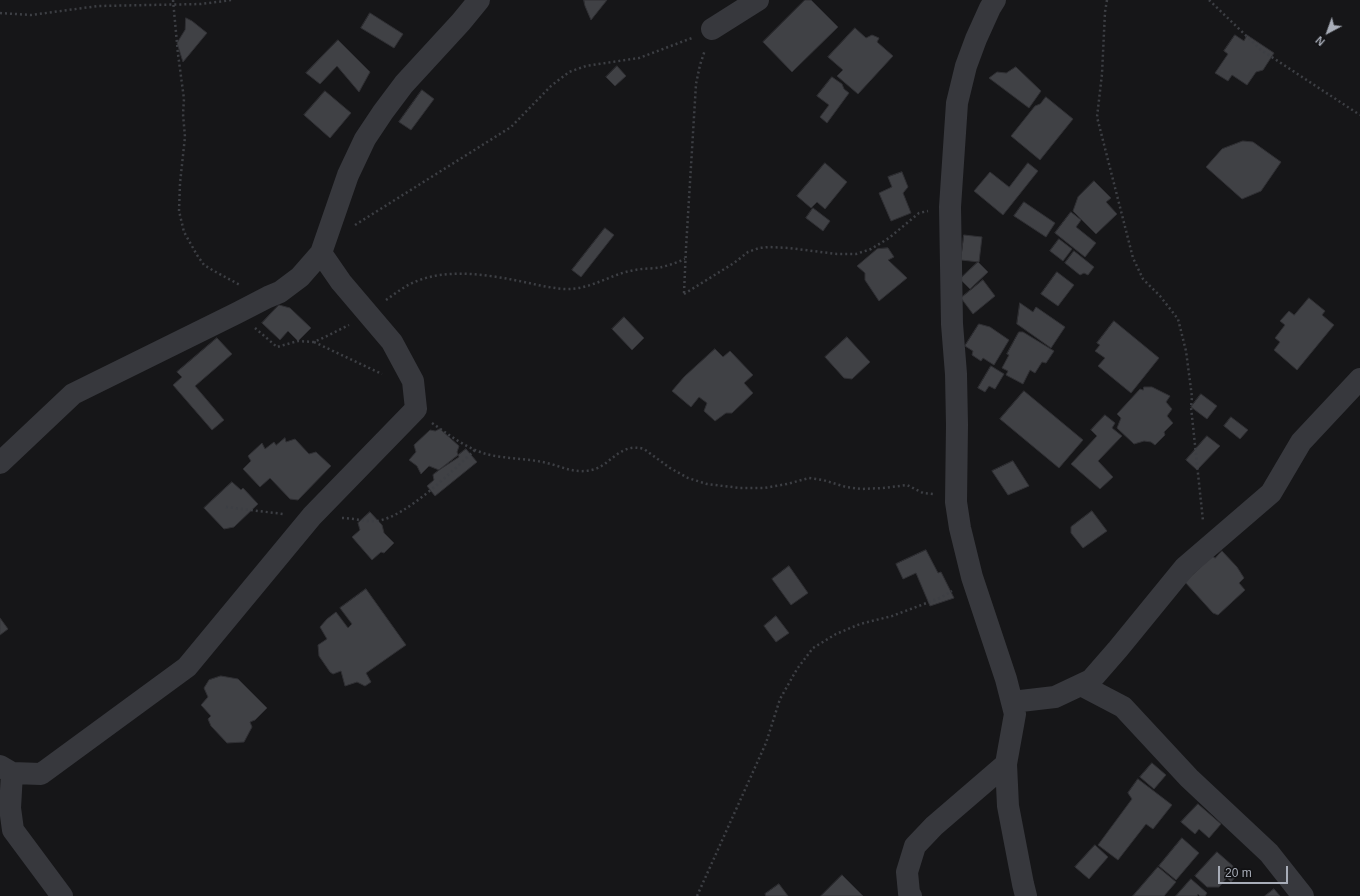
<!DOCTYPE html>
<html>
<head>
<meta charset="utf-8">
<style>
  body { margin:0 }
  #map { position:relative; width:1360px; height:896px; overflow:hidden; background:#161618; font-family:Arial,sans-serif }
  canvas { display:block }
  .north { position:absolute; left:1308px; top:12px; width:40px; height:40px; -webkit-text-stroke:3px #111113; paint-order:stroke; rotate:221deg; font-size:11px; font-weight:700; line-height:16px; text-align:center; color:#a8adb8 }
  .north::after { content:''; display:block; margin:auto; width:14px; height:18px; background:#a8adb8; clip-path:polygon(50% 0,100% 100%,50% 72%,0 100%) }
  .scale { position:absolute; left:1218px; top:866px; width:70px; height:18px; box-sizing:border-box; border:2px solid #a8adb8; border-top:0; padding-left:5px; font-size:12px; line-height:14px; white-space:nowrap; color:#a8adb8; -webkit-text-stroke:3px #111113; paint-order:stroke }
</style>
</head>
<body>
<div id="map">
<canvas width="1360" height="896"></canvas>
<div class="north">N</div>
<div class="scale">20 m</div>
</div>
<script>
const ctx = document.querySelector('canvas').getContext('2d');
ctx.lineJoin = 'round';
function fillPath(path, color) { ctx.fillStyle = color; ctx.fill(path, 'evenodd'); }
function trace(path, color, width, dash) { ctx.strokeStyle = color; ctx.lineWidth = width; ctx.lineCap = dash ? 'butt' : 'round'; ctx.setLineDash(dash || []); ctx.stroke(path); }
const building = new Path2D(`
  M584 0H607L591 20 585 6Z
  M805 0H811L838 27 792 72 763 42Z
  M370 13 403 34 394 48 361 28Z
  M186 18 192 21 207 33 183 62 177 43 185 30Z
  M855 28 866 38 872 35 879 38 877 42 893 56 858 94 837 76 843 70 828 57Z
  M1235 35 1244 41 1247 35 1274 53 1263 70 1256 72 1247 85 1232 75 1228 81 1215 73 1228 54 1224 51Z
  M338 40 370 72 359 92 337 66 320 84 306 73Z
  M617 66 626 76 615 86 606 77Z
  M1016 67 1041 91 1029 108 989 78 997 72 1006 73Z
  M832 77 842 84 844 89 849 93 827 123 820 117 829 105 817 96Z
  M422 90 434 99 411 130 399 122Z
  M325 91 351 113 330 138 304 115Z
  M1046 97 1073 119 1040 160 1011 136 1035 106 1040 104Z
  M1243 141 1253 142 1281 162 1261 191 1242 199 1206 167 1222 149Z
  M825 163 847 182 825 209 817 202 811 208 797 196Z
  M1028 163 1038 171 1003 215 974 191 990 172 1009 187Z
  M902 172 908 187 903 193 911 213 891 221 879 193 892 187 888 177Z
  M1094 181 1111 198 1106 202 1117 214 1096 234 1073 211 1078 197Z
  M1024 202 1055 223 1046 237 1014 216Z
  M813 208 830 221 823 231 806 218Z
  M1071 212 1081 220 1076 227 1096 243 1085 257 1055 233Z
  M605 228 614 235 581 277 572 270Z
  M964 235 982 237 979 262 961 260Z
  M1059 239 1072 249 1063 261 1050 251Z
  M888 248 894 257 888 260 907 278 879 301 865 280V273L857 266 877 249Z
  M1074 251 1094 267 1088 275 1084 273 1080 275 1065 263Z
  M978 262 988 272 970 289 960 279Z
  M1057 272 1074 285 1058 306 1041 294Z
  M983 280 995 296 973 314 961 298Z
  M1309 298 1325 311 1322 315 1334 325 1297 370 1274 350 1280 342 1275 338 1285 325 1280 321 1289 311 1294 315Z
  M1020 303 1033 312 1036 307 1065 327 1051 348 1017 324Z
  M279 305 290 308 311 328 298 341 288 331 280 340 262 323Z
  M624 317 644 338 632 350 612 329Z
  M1114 321 1159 358 1131 393 1098 366 1105 358 1095 351 1100 345 1097 343Z
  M979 324 990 327 1009 340 994 365 983 358 981 361 972 355 973 351 965 346Z
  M1019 332H1023L1054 351 1046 363 1042 362 1035 373 1030 370 1023 384 1006 375 1008 371 1002 368 1009 355 1007 354Z
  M847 337 870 362 852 379 844 378 825 357Z
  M217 338 232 354 195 386 224 420 212 430 173 385 182 377 177 372Z
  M715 349 723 357 730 351 753 375 744 383 753 393 732 413H726L715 421 704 411 707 403 699 397 691 407 672 391 684 377Z
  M991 366 1004 374 995 389 989 386 985 392 978 388Z
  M1144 387H1152L1170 396 1166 402 1172 409 1167 416 1173 423 1164 432 1165 435 1155 445 1151 442 1144 441 1134 444 1117 428 1121 418 1117 414 1140 389 1143 390Z
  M1024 391 1083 440 1059 468 1000 419Z
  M1201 394 1217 406 1207 419 1191 407Z
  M1105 415 1115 423 1112 428 1122 436 1098 461 1113 477 1100 489 1071 464 1097 436 1091 430Z
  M1231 417 1248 430 1240 439 1224 426Z
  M440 429 459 446 457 452 459 457 439 470 429 466 421 474 417 466 409 460 416 452 414 445 430 430 435 431Z
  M1207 436 1220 446 1197 470 1186 460Z
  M285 438 286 442 295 439 309 454 316 452 331 466 298 500 290 499 270 478 260 487 243 469 251 461 248 456 262 443 265 449 274 442 276 445Z
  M466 449 477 462 435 496 427 486 434 480 433 475Z
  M1013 461 1029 486 1008 495 992 471Z
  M232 482 241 490 243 488 258 504 234 527 224 529 204 508Z
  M1092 511 1107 531 1083 548 1071 533V527Z
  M370 512 382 525 384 533 394 543 384 553 381 552 372 560 352 537 360 530 358 523Z
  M926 550 938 573 941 572 954 598 930 606 916 573 903 579 896 564Z
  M1222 551 1237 567 1244 578 1239 583 1245 590 1218 615 1213 613 1185 582 1212 556 1215 558Z
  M789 566 808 593 791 605 772 579Z
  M366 589 406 645 366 673 371 682 365 686 357 682 345 686 341 671 333 674 330 672 319 656 318 645 327 639 320 627 327 619 336 612 348 628 352 624 340 608Z
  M776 616 789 633 776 642 764 626Z
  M0 618 8 629 0 635Z
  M221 676 238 679 267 708 255 720 250 722 252 727 244 742 227 743 211 726 208 719 211 716 201 705 208 697 204 688 209 680Z
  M1152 763 1166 775 1154 789 1140 777Z
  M1138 779 1172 805 1153 829 1146 824 1118 860 1098 845 1132 799 1128 793Z
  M1198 804 1221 824 1209 838 1199 829 1195 834 1181 822Z
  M1182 838 1199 853 1176 880 1159 866Z
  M1095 845 1108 857 1089 879 1075 867Z
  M1217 852 1233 866 1232 869 1238 874 1231 882 1227 878 1219 887H1207L1195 876Z
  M1158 867 1176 882 1164 896H1133Z
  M842 875 863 896H821Z
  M1191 879 1207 893 1205 896H1200L1198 894 1197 896H1176Z
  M779 884 788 896H766L765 894Z
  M1274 889 1280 896H1265Z`);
fillPath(building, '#404145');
trace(building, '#303034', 1);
trace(new Path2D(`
  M173 0 178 54 184 99 183 114 185 137 180 183 179 211 184 232 197 255 204 265 214 271 240 285
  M1107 0 1105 12 1102 74 1097 117 1133 258 1143 279 1160 296 1178 319 1186 351 1192 397 1191 407 1203 521
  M1209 0 1261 50 1360 115
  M0 13 31 15 98 6 201 4 232 0
  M355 225 511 127 551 86 569 72 586 66 639 58 692 38
  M684 293 686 248 696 84 700 65 705 50
  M684 294 734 263 748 252 759 248 769 247 789 248 837 254H856L871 249 889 238 919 213 928 211
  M386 300C396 293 406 285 417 281 447 269 483 274 514 280 531 283 547 288 565 289 591 290 610 274 635 270 644 268 654 269 662 267 670 265 678 262 685 259
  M255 328 277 347 298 341 314 342 325 337 349 325
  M314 342 382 374
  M432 423C449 435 466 448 486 454 505 459 527 458 547 463 563 467 577 475 595 469 611 464 621 442 644 449L670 468 688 478 707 484 740 488H764L787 484 809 478 823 480 846 487 861 489 883 488 907 485 923 493 934 494
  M226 507 283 514
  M342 518C353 518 365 522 376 521 406 518 453 470 475 450
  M697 896 766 743 780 699 797 669 813 648 836 634 860 624 892 616 940 598 952 591`), '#3d3f44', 2.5, [2, 3]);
trace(new Path2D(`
  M995 0 990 8 976 39 966 66 957 103 950 207 952 324 956 374 957 425 956 502 960 528 972 577 1006 679 1015 714 1006 764 1008 806 1023 884 1026 896
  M712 29 758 0
  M0 463 73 394 237 313 268 297 280 292 300 277 321 253 348 175 365 139 383 112 404 84 461 22 479 0
  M1081 685 1123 707 1189 778 1269 853 1303 896
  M1012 702 1055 697 1091 680 1118 649 1185 567 1271 493 1301 442 1360 379
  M0 766 12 773 41 774 187 667 312 516 416 409 413 381 392 342 341 282 321 253
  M12 773 10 808 13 830 62 896
  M911 896 909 893 907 872 915 846 934 826 1006 764`), '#37383d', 22);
</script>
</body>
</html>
